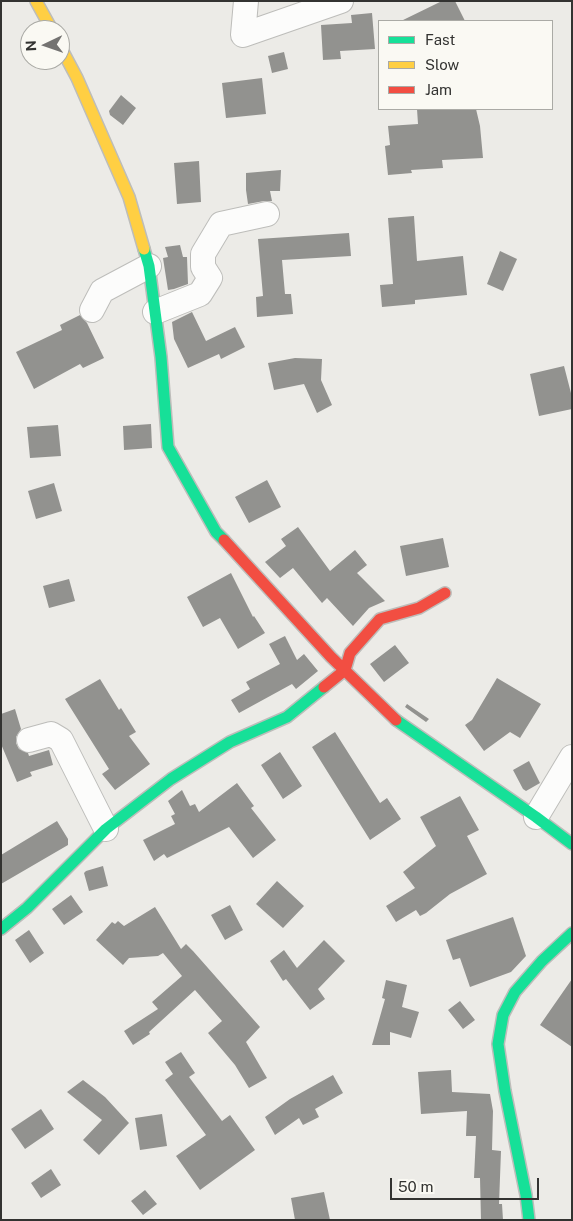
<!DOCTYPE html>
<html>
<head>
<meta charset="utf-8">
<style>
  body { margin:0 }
  #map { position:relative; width:573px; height:1221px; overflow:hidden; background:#ecebe7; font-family:"Public Sans",sans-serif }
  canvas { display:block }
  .frame { position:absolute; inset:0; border:2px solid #333331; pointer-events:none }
  .legend { position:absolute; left:378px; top:20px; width:175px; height:90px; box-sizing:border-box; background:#faf9f3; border:1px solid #aaaaa5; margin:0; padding:6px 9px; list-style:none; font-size:15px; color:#333331 }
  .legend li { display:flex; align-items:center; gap:10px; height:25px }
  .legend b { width:25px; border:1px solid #aaaaa5 }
  .north { position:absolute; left:20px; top:20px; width:50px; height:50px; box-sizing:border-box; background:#faf9f3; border:1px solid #aaaaa5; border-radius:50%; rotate:267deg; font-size:14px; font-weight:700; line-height:20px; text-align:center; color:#333331 }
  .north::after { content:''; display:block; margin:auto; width:18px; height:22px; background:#747371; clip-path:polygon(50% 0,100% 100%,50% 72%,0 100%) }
  .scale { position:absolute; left:390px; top:1178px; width:149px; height:22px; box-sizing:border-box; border:2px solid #333331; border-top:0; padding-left:6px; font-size:15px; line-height:18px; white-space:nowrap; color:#333331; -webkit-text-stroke:4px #faf9f3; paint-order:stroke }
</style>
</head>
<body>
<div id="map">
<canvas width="573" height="1221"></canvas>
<div class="frame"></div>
<ul class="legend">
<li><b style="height:6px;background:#16e098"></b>Fast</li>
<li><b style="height:6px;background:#ffcf43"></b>Slow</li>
<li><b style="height:6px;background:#f24e42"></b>Jam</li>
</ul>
<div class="north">N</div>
<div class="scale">50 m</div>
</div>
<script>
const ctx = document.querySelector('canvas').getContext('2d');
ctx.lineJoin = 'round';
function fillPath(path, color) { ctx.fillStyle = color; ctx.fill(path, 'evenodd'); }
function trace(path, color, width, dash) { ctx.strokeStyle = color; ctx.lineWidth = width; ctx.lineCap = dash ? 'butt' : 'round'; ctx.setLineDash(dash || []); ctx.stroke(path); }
fillPath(new Path2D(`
  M442 1H455L465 21H401Z
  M372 13 375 49 340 51 341 59 323 60 321 25 352 23 351 15Z
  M284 52 288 69 272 73 268 56Z
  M262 78 266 114 226 118 222 83Z
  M121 95 136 108 123 125 110 115 109 111Z
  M417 109H476L480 126 483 158 442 160 443 168 411 170 412 173 388 175 385 146 390 145 388 126 418 124Z
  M199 161 201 202 177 204 174 163Z
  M281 170 280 191H270L272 201H264L248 204 246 190V173Z
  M414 216 417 261 463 256 467 295 415 300V304L382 307 380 285 393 284 388 218Z
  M349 233 351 256 282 260 285 294H291L293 314 257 317 256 297 263 296 258 239Z
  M180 245 183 257H187L188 284 174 289 168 290 163 258 168 257 165 247Z
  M500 251 517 259 503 291 487 284Z
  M192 312 206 341 235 327 245 347 221 359 219 354 188 368 174 339 172 322Z
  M80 315 87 323 104 358 83 368 80 364 34 389 16 352 62 330 60 325Z
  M295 358 322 359 321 380 332 405 317 413 304 384 274 390 268 363Z
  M564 366 572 397V409L539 416 530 374Z
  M151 424 152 448 124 450 123 426Z
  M58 425 61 456 30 458 27 427Z
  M267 480 281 507 249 523 235 497Z
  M54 483 62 511 36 519 28 491Z
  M298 527 330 571 355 550 367 565 357 573 385 601 369 608 353 626 327 598 322 603 293 568 280 578 265 562 286 546 281 539Z
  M443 538 449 567 406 576 400 546Z
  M231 573 253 617 254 616 265 633 238 649 220 618 203 627 187 597Z
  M69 579 75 601 49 608 43 586Z
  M285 636 297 660 304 654 318 671 296 689 292 684 239 713 231 700 250 689 246 682 280 664 269 644Z
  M395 645 409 663 384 682 370 664Z
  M497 678 541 704 520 738 510 732 484 751 465 725 472 720Z
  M100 679 119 710 121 708 136 732 129 736 150 764 115 790 102 774 109 769 65 699Z
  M407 704 429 719 426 722 405 707Z
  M15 709 21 729 16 737V743L19 749 28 753 29 756 49 750 53 765 30 772 32 776 17 782 1 744V714Z
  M335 732 380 803 387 798 401 819 370 840 312 747Z
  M280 752 302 786 283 799 261 765Z
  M529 761 540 783 526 791 523 789 513 770Z
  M237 783 254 806 251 808 276 840 253 858 229 827 167 858 164 854 154 861 143 840 175 824 171 816 175 814 168 801 182 790 190 806 195 804 199 812Z
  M460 796 479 830 467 836 487 874 450 894 426 913 420 916 416 910 396 922 386 906 415 888 403 872 436 846 420 817Z
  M57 821 68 839V845L1 884V855Z
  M103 866 108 886 89 891 84 873 86 871Z
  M277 881 304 906 283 928 256 904Z
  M71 895 83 912 64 925 52 909Z
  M230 905 243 930 225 940 211 915Z
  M155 907 181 949 186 944 193 951 260 1027 246 1042 267 1078 249 1088 235 1065 208 1033 222 1021 195 990 149 1032 150 1034 133 1045 124 1031 158 1009 152 1002 182 976 163 953 158 956 129 958 123 965 96 940 112 922 115 924 118 921 124 926Z
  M513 917 526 956 511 972 470 987 460 958 453 960 446 940Z
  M29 930 44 953 30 963 15 940Z
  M324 940 345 961 318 989 325 999 310 1010 286 979 283 981 270 961 284 950 297 968Z
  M572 979V1047L540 1025Z
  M386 980 407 985 402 1007 419 1012 411 1038 390 1032V1045H372L385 999 382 998Z
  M460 1001 475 1020 463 1029 448 1010Z
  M181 1052 195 1073 189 1077 222 1121 230 1115 255 1150 200 1190 176 1156 206 1135 165 1080 173 1074 165 1062Z
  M451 1070 452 1092 490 1094 493 1111 492 1150 501 1151 499 1204H502L503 1220H481L480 1178H474L476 1136H466L467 1111 421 1114 418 1072Z
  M333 1075 343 1093 315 1109 319 1117 303 1125 299 1118 275 1135 265 1117 290 1099Z
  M83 1080 105 1097 129 1123 99 1155 83 1140 102 1120 67 1092Z
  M41 1109 54 1129 25 1149 11 1129Z
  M162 1114 167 1146 140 1150 135 1118Z
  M51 1169 61 1185 41 1198 31 1183Z
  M145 1190 157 1204 143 1215 131 1201Z
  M324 1192 330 1220H295L291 1198Z`), '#92928f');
const street = new Path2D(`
  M246 1 243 35 341 1
  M92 310 102 291 149 266
  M155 312 200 294 210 278 203 267V254L221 224 267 214
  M29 740 51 734 61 740 106 829
  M536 817 572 757`);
const fast = new Path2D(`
  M144 249 149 266 161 357 168 447 216 532 224 540
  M396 720 536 817 572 844
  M1 929 27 908 106 829 171 779 230 742 287 717 324 687
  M529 1220 526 1195 505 1091 498 1044 503 1015 515 992 542 961 572 933`);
const slow = new Path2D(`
  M36 1 52 30
  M60 46 77 78 129 197 144 249`);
const jam = new Path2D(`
  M224 540 331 657 396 720
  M324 687 345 670 350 653 380 619 419 608 445 593`);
trace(street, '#bdbdba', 26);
trace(fast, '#bdbdba', 14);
trace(slow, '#bdbdba', 14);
trace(jam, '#bdbdba', 14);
trace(street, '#fcfcfb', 24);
trace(fast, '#16e098', 11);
trace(slow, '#ffcf43', 11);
trace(jam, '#f24e42', 11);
</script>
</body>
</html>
